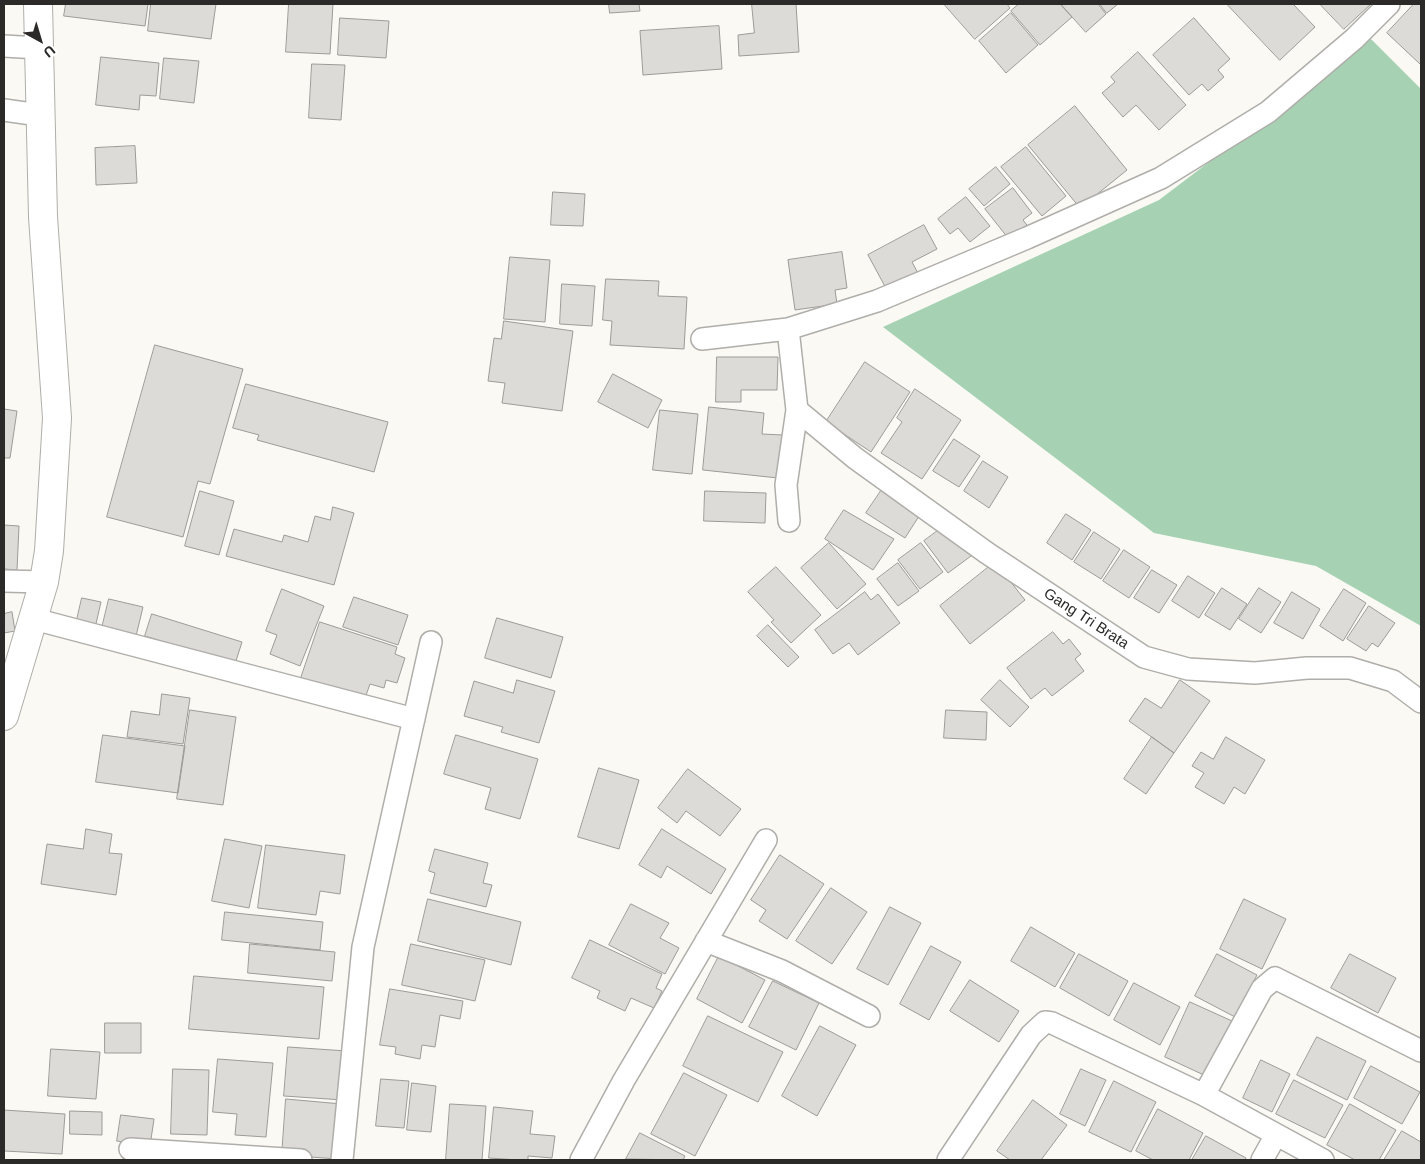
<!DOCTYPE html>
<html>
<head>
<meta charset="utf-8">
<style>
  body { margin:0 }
  #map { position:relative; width:1425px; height:1164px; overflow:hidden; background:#faf9f4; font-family:Arial,sans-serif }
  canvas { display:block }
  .frame { position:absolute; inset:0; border:5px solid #2b2a29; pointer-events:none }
  .north { position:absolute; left:15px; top:15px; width:50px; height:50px; -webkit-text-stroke:4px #fff; paint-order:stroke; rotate:141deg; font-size:14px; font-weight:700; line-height:20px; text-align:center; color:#2b2a29 }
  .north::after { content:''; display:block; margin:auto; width:18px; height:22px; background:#2b2a29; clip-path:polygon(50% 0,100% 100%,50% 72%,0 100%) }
</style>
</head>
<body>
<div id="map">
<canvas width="1425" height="1164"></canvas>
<div class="frame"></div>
<div class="north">U</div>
</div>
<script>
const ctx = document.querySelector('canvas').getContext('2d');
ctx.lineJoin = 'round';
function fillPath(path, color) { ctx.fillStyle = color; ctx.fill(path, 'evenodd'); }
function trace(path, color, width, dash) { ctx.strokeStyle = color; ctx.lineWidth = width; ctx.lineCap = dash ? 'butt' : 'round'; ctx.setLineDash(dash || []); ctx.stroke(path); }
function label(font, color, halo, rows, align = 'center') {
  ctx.font = font + ' Arial,sans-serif'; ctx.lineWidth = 4.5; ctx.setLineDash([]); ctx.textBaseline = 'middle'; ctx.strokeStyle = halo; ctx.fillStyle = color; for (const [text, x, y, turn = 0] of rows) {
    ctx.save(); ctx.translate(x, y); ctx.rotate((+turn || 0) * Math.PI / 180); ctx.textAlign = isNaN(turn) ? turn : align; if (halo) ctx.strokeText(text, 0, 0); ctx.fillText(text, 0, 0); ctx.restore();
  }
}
fillPath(new Path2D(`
  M1371 39 1421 89V626L1316 566 1154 533 883 327 1159 200Z`), '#a6d2b3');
const building = new Path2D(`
  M66 4H148L145 26 64 16Z
  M151 4H216L211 39 148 31Z
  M289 4H333L330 54 286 52Z
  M609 4H639L640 11 610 13Z
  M752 4H796L799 52 739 56 738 35 754 33Z
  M944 4H1007L1010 8 975 39Z
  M1019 4H1060L1072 17 1040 45 1011 11Z
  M1061 4H1098L1106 14 1086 32Z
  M1100 4H1118L1107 13Z
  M1227 4H1293L1315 27 1280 60Z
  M1320 4H1371L1344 29Z
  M1414 4H1421V65L1387 33Z
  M1011 13 1038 45 1006 73 979 41Z
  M340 18 389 21 386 58 338 55Z
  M1194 18 1230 59 1218 70 1224 77 1208 91 1202 84 1189 95 1153 55Z
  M719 26 722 69 643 75 640 31Z
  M1138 52 1186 105 1159 130 1136 105 1123 117 1102 93 1115 82 1111 77Z
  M101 57 159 63 156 96 140 95 139 110 96 105Z
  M164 58 199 61 194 103 160 99Z
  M312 64 345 65 341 120 309 118Z
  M1075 106 1127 170 1080 208 1028 145Z
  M135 146 137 183 96 185 95 148Z
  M1026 147 1066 196 1042 216 1001 167Z
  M996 167 1010 184 984 206 969 189Z
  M1013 188 1032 213 1023 220 1030 229 1012 243 985 209Z
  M553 192 585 194 583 226 551 225Z
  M966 197 990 226 970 242 958 228 950 234 938 219Z
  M924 225 937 249 912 262 919 275 888 292 868 255Z
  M842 252 847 288 835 290 837 304 795 310 788 260Z
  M510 257 550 260 545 322 504 319Z
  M606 279 659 281 658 296 687 297 684 349 610 345 612 321 603 320Z
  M562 284 595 286 592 326 560 324Z
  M504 321 573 331 562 411 502 403 505 383 488 381 494 338 501 339Z
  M155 345 243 369 210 484 198 481 183 537 107 517Z
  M717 357H778L777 390H741V402H716Z
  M865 362 910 392 871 452 826 422Z
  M613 374 662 400 648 428 598 402Z
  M246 384 388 422 374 472 257 440 259 435 233 428Z
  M915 389 961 420 922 479 881 453 902 422 897 418Z
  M709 407 764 413 762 434 783 435 778 478 703 470Z
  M4 409 17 411 10 458H4Z
  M660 410 698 414 692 474 653 470Z
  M954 439 980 456 959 487 933 471Z
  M983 461 1008 477 989 508 964 491Z
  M883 488 921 513 905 538 866 513Z
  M200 491 234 501 219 555 185 546Z
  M705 491 766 493 765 523 704 521Z
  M333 507 354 513 334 585 226 556 234 529 282 542 284 535 308 542 315 516 330 520Z
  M844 510 894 539 873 570 825 539Z
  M1066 514 1091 530 1072 560 1047 543Z
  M947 524 971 556 948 573 924 541Z
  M4 525 19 526 17 570 4 569Z
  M1094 532 1120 549 1101 579 1074 562Z
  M829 543 866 584 837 609 801 568Z
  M921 543 943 572 920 589 898 560Z
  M1124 550 1150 567 1129 598 1103 581Z
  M995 562 1025 600 970 644 940 606Z
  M898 563 919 591 898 606 877 579Z
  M776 567 821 615 791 643 771 622 774 620 748 592Z
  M1152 570 1177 585 1159 613 1134 598Z
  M1188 576 1215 593 1199 618 1172 601Z
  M1222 588 1247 604 1230 630 1205 615Z
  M1259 588 1281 602 1261 633 1239 619Z
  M282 589 324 606 300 666 270 654 277 635 266 631Z
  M1344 589 1366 603 1343 641 1320 626Z
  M865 592 871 600 878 594 900 623 858 655 849 643 833 654 815 630Z
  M1292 592 1320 609 1303 639 1274 623Z
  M354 597 408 615 398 645 343 627Z
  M82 598 101 602 95 628 76 624Z
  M109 599 143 607 136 636 102 628Z
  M1369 606 1395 623 1378 647 1372 643 1366 651 1347 639Z
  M12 612 15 631 4 633V614Z
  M152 614 242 642 235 664 145 636Z
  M497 618 563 637 551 678 485 658Z
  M320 622 397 647 395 654 405 658 397 683 386 680 384 688 370 684 364 701 300 681Z
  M768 625 799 657 788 667 757 636Z
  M1053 632 1063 644 1069 639 1081 654 1075 659 1084 671 1052 696 1045 688 1031 699 1007 668Z
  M517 680 555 691 539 743 501 732 503 727 464 716 474 681 513 693Z
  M1000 680 1029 707 1010 727 981 700Z
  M1180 680 1210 701 1174 753 1129 721 1145 698 1161 708Z
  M162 694 190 698 183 744 127 737 131 711 159 715Z
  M190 710 236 717 223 805 177 799Z
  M946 710 987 712 986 740 944 738Z
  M103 735 185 746 178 793 96 782Z
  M456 735 538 759 520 819 485 809 491 788 444 774Z
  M1152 737 1174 753 1146 794 1124 779Z
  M1226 737 1265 760 1245 794 1234 787 1224 804 1195 787 1204 773 1192 766 1201 752 1213 759Z
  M599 768 639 780 619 849 578 837Z
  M688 769 741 809 720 836 686 811 677 823 658 808Z
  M86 829 112 834 109 853 122 854 116 895 41 884 47 844 83 849Z
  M662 829 726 869 711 894 667 866 661 878 639 865Z
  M225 839 262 846 249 908 212 901Z
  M266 845 345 855 340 894 320 891 316 915 258 908Z
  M435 849 488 863 483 883 492 885 486 907 430 893 435 873 429 871Z
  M780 855 824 884 787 939 759 921 766 910 751 900Z
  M831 888 867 912 832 964 796 941Z
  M428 899 521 922 511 965 418 941Z
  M1244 899 1286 919 1262 969 1220 949Z
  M631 904 669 923 660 938 679 948 665 974 609 945Z
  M890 907 921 923 888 985 857 969Z
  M225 912 323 922 320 950 222 940Z
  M1031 927 1075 953 1055 987 1011 961Z
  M590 940 662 974 656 988 662 991 654 1008 631 998 625 1011 597 998 600 991 572 978Z
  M250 944 335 952 332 981 248 973Z
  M411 944 485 960 475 1001 402 985Z
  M931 946 961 962 929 1020 900 1004Z
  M1079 954 1128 981 1109 1016 1060 988Z
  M1217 954 1257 975 1235 1017 1195 996Z
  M1350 954 1396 978 1378 1013 1331 988Z
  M719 956 765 980 742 1023 697 999Z
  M194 976 324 987 319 1039 189 1029Z
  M970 980 1019 1011 999 1042 950 1011Z
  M773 981 819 1003 796 1050 749 1027Z
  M1134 983 1180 1007 1160 1045 1114 1020Z
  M390 989 463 1001 460 1019 440 1015 435 1047 422 1045 420 1059 395 1054 396 1047 380 1045Z
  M1190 1002 1232 1021 1206 1076 1165 1057Z
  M708 1016 783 1052 758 1102 683 1066Z
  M105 1023H141V1053H105Z
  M820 1026 856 1045 817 1116 782 1096Z
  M1317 1037 1366 1061 1347 1100 1297 1075Z
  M288 1047 347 1051 343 1100 284 1096Z
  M51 1049 100 1052 96 1099 48 1096Z
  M218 1059 273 1063 266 1137 235 1135 237 1114 213 1112Z
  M1261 1060 1290 1074 1272 1112 1243 1098Z
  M1371 1066 1420 1092 1402 1124 1354 1098Z
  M173 1069 209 1070 207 1135 171 1134Z
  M1081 1069 1106 1080 1085 1126 1060 1114Z
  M684 1073 727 1095 695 1156 651 1134Z
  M381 1079 409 1081 404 1128 376 1126Z
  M1294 1080 1343 1105 1325 1138 1276 1114Z
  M1114 1081 1156 1102 1131 1152 1089 1132Z
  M412 1083 436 1086 431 1132 407 1130Z
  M286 1099 342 1104 338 1159 282 1155Z
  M1033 1100 1067 1125 1041 1160H1010L997 1151Z
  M450 1104 486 1106 482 1160H446Z
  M1350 1104 1396 1130 1379 1160H1355L1327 1145Z
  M494 1107 533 1111 530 1134 555 1136 552 1158 528 1156V1160H518L489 1158Z
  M1158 1109 1203 1133 1189 1160H1153L1136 1151Z
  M4 1110 65 1114 62 1154 4 1151Z
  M70 1111 102 1112V1135L70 1134Z
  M121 1115 154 1119 150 1146 117 1141Z
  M1402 1131 1421 1142V1160H1384Z
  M640 1133 685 1156 683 1160 626 1159Z
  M1206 1136 1246 1158 1245 1160H1192Z`);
fillPath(building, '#dcdbd7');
trace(building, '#9c9b97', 1);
const minor = new Path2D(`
  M4 46 38 48
  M4 110 39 115
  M788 329 797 410 786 485 789 521
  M702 339 788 329 877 301 1027 238 1161 178 1268 112 1354 39 1389 4
  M797 410 855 458 987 553 1144 657 1188 669 1255 673 1307 668H1350L1393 681 1421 702
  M4 581 44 582
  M34 619 414 719
  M706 941 782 971 869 1016
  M1204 1095 1262 989 1275 978 1421 1051
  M130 1149 301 1160
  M342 1160 363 947 431 642
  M581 1160 624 1080 766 840
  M948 1160 1031 1035 1045 1022 1052 1023 1204 1095 1323 1160
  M1262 1160 1276 1135`);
const tertiary = new Path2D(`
  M4 716 44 582 49 551 57 418 43 217 38 4`);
trace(minor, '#afaeaa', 24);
trace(tertiary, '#afaeaa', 30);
trace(minor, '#fff', 21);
trace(tertiary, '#fff', 28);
label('15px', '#2b2a29', '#fff', [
  ["Gang Tri Brata",1086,619,33]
]);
</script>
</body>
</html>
